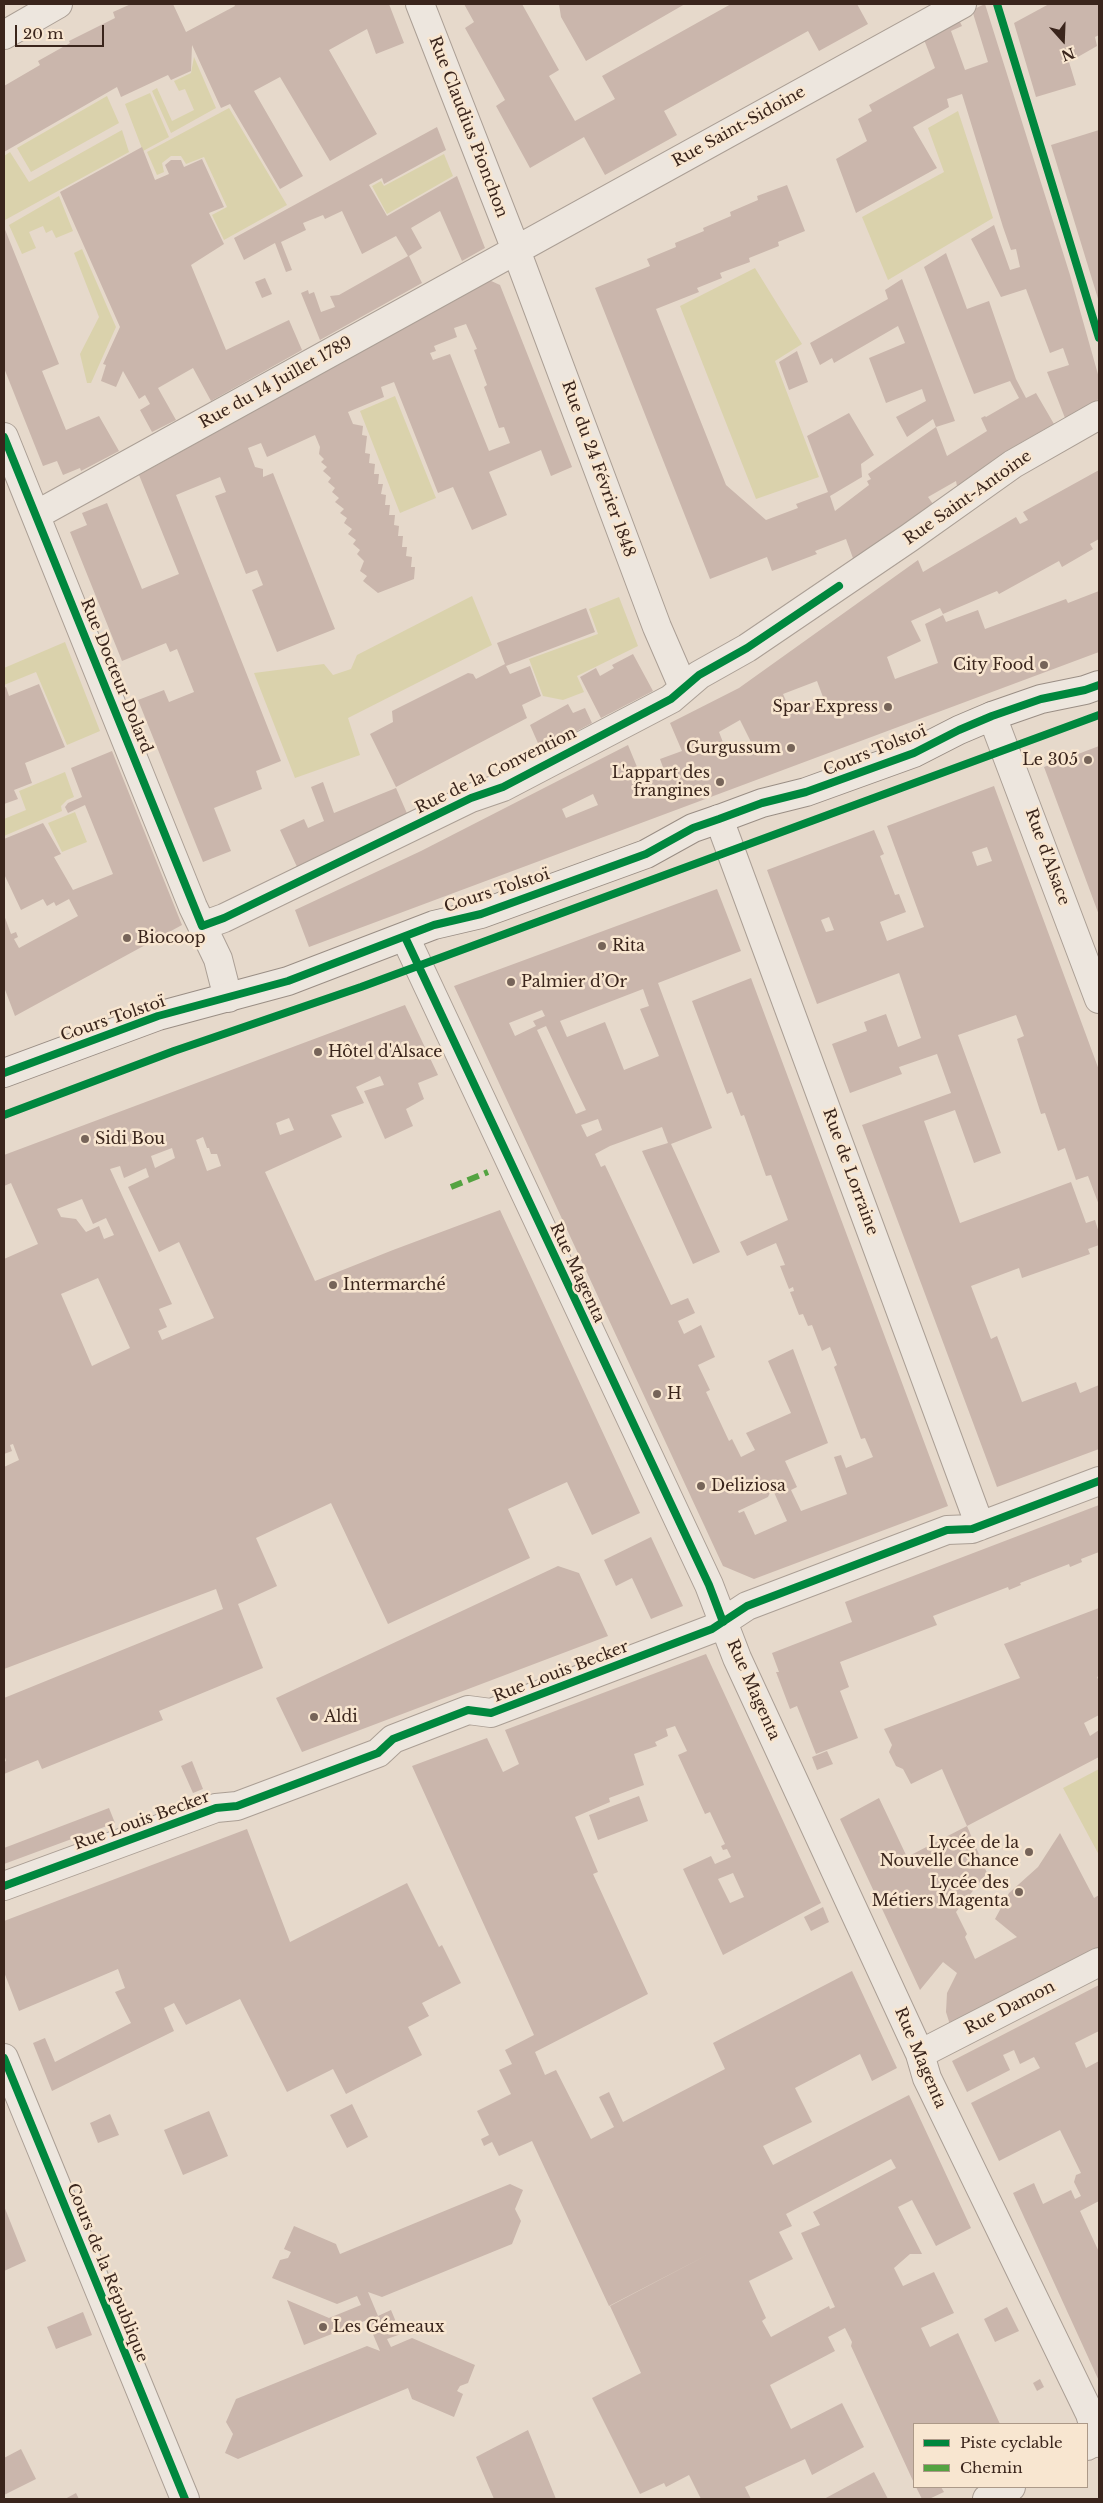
<!DOCTYPE html>
<html>
<head>
<meta charset="utf-8">
<style>
  body { margin:0 }
  #map { position:relative; width:1103px; height:2503px; overflow:hidden; background:#e6d9cb; font-family:"Libre Baskerville",serif }
  canvas { display:block }
  .frame { position:absolute; inset:0; border:5px solid #3a251c; pointer-events:none }
  .legend { position:absolute; left:913px; top:2423px; width:175px; height:65px; box-sizing:border-box; background:#f8e6d0; border:1px solid #ac9988; margin:0; padding:6px 9px; list-style:none; font-size:15px; color:#3a251c }
  .legend li { display:flex; align-items:center; gap:10px; height:25px }
  .legend b { width:25px; border:1px solid #ac9988 }
  .north { position:absolute; left:1038px; top:15px; width:50px; height:50px; -webkit-text-stroke:4px #f8e6d0; paint-order:stroke; rotate:160deg; font-size:14px; font-weight:700; line-height:20px; text-align:center; color:#3a251c }
  .north::after { content:''; display:block; margin:auto; width:18px; height:22px; background:#3a251c; clip-path:polygon(50% 0,100% 100%,50% 72%,0 100%) }
  .scale { position:absolute; left:15px; top:25px; width:89px; height:22px; box-sizing:border-box; border:2px solid #3a251c; border-top:0; padding-left:6px; font-size:15px; line-height:18px; white-space:nowrap; color:#3a251c; -webkit-text-stroke:4px #f8e6d0; paint-order:stroke }
</style>
</head>
<body>
<div id="map">
<canvas width="1103" height="2503"></canvas>
<div class="frame"></div>
<ul class="legend">
<li><b style="height:6px;background:#00873e"></b>Piste cyclable</li>
<li><b style="height:6px;background:#54a341"></b>Chemin</li>
</ul>
<div class="north">N</div>
<div class="scale">20 m</div>
</div>
<script>
const ctx = document.querySelector('canvas').getContext('2d');
ctx.lineJoin = 'round';
function fillPath(path, color) { ctx.fillStyle = color; ctx.fill(path, 'evenodd'); }
function trace(path, color, width, dash) { ctx.strokeStyle = color; ctx.lineWidth = width; ctx.lineCap = dash ? 'butt' : 'round'; ctx.setLineDash(dash || []); ctx.stroke(path); }
function label(font, color, halo, rows, align = 'center') {
  ctx.font = font + ' "Libre Baskerville",serif'; ctx.lineWidth = 5; ctx.setLineDash([]); ctx.textBaseline = 'middle'; ctx.strokeStyle = halo; ctx.fillStyle = color; for (const [text, x, y, turn = 0] of rows) {
    ctx.save(); ctx.translate(x, y); ctx.rotate((+turn || 0) * Math.PI / 180); ctx.textAlign = isNaN(turn) ? turn : align; if (halo) ctx.strokeText(text, 0, 0); ctx.fillText(text, 0, 0); ctx.restore();
  }
}
fillPath(new Path2D(`
  M194 57 216 108 171 133 152 91 157 88 172 121 194 110 185 89 179 91 174 81 191 73Z
  M150 93 169 137 143 151 125 104Z
  M107 96 119 123 31 172 17 148Z
  M229 108 287 205 224 240 212 215 227 207 204 157 186 164 181 156H171L162 163 164 172 157 175 147 152Z
  M958 111 993 218 888 280 862 217 944 172 928 128Z
  M122 130 129 152 5 220 4 156 10 152 29 182Z
  M444 154 453 176 387 214 372 186 381 181 384 186Z
  M59 196 73 231 56 238 52 230 46 233 43 226 29 232 36 248 22 254 9 225Z
  M82 249 116 327 91 383H87L80 354 99 317 74 253Z
  M755 268 802 344 775 361 819 477 756 499 680 306Z
  M395 396 436 498 400 513 360 411Z
  M472 596 492 645 348 718 360 755 295 778 254 673 324 664 333 675 351 669 357 655Z
  M619 597 638 646 577 676 584 692 563 700 543 696 529 659 598 634 589 609Z
  M65 642 100 731 67 745 36 672 4 685V668Z
  M65 772 74 797 67 800 61 806 62 811 4 836V819L26 810 19 791Z
  M75 812 87 842 62 852 48 823Z
  M1099 1769V1855L1063 1788Z`), '#dad2ac');
fillPath(new Path2D(`
  M131 4H173L186 32 235 6 234 4H389L404 43 376 54 367 29 329 50 377 134 330 161 280 77 254 91 303 176 280 189 230 104 221 108 192 45 191 71 171 80 168 75 121 97 117 87 4 152V86L40 65 38 61 70 43 69 41 115 18 113 12Z
  M464 4H522L559 70 549 76 575 121 615 99 602 76 731 4H857L868 24 819 51 808 31 664 111 677 135 605 175 584 137 530 168 496 106 505 100 465 28 474 22Z
  M559 4H685L586 61 561 17Z
  M985 4 1070 275 1099 378V399L1065 418 1047 372 1069 365 1063 348 1050 353 1026 289 1001 297 971 239 994 225 1010 270 1020 267 1016 249 1011 250 1003 227 962 94 947 99 949 107 913 127 937 168 856 213 836 159 867 141 858 119 872 111 869 105 935 68 923 37 958 18 962 26 951 31 965 70 988 62 972 10Z
  M1049 4H1099V35L1095 37 1097 46 1069 62 1076 85 1036 97 1014 23Z
  M437 127 446 150 384 184 382 178 369 185 387 216 457 176 485 248 462 261 440 211 411 228 422 248 409 256 422 283 320 340 301 293 308 290 309 294 314 292 321 312 335 307 330 296 339 295 408 256 396 236 362 254 342 211 325 219 323 215 303 223 306 230 281 242 292 270 286 272 275 243 244 260 234 238Z
  M1099 130V302L1051 145Z
  M142 147 155 180 169 174 165 165 171 160H181L184 167 202 159 224 207 209 213 224 244 191 265 226 350 289 320 302 350 211 401 193 368 158 388 176 420 152 432 140 410 150 404 145 395 139 399 123 371 116 387 101 381 106 365 103 364 120 327 60 192Z
  M787 185 805 231 778 242 779 246 749 258 750 262 720 273 722 278 697 288 699 292 656 309 726 485 766 520 798 508 796 504 828 492 807 436 849 413 874 455 861 464 862 477 830 496 835 511 869 485 867 481 871 479 868 474 936 427 947 456 987 431 981 418 985 416 986 417 1019 398 1010 381 974 394 924 267 946 253 967 309 989 301 1016 379 1026 398 1036 393 1054 424 1008 450 957 486 956 481 928 497 933 504 854 561 846 539 815 551 817 554 772 571 767 557 710 579 595 288 650 266 647 259 676 247 675 243 704 231 703 228 731 216 730 212 758 200 757 196Z
  M4 227 59 364 42 371 66 430 99 416 119 451 81 471 80 468 63 475 57 461 43 466 4 368Z
  M265 278 272 294 262 298 255 282Z
  M902 279 955 421 936 427 933 419 907 437 896 417 926 401 922 389 886 403 869 358 905 343 898 326 834 363 832 358 820 365 810 343 888 299 885 290Z
  M489 280 500 285 572 467 551 476 541 450 489 472 507 515 472 530 453 487 438 493 394 382 381 387 384 397 348 412 353 424 363 426 362 435 367 436 365 453 370 454 369 463 375 464 374 474H379L378 484H383L381 494 386 495 385 505H390L389 515H395L394 525 399 526 398 536H403L402 547H407L406 556 412 557 411 567H415L414 579 378 593 363 581 367 576 360 571 364 561 357 554 360 550 353 544 356 540 348 534 352 529 344 523 347 518 340 513 344 509 335 502 339 498 332 492 335 488 328 482 331 478 323 471 327 467 321 462 324 459 319 454 320 447 315 435 267 457 261 443 248 448 255 467 263 469V477L273 473 335 629 277 652 252 590 263 585 257 570 246 574 215 496 226 492 220 477 176 495 281 761 256 771 262 789 214 808 231 851 203 862 138 700 164 690 169 702 194 692 177 649 170 652 166 643 122 661 70 532 87 525 82 513 107 503 142 589 179 574 139 475ZM466 324 477 349 474 350 487 385 484 387 499 428 504 427 510 443 489 451 450 354 433 360 430 353 436 351 434 346 457 337 454 328Z
  M797 351 808 382 789 390 779 362Z
  M1099 470V539L1090 544 1093 549 1062 567 1059 561 999 594 997 591 943 614 940 608 911 621 921 641 887 657 895 679 938 663 925 624 943 615 946 622 978 610 985 629 1066 599 1068 603 1099 591V652L309 947 295 910 421 851 628 745 642 779 664 770 660 759 682 751 670 723 739 688 918 560 923 572 1016 517 1020 524 1028 520 1023 512ZM817 681 823 697 790 710 783 694ZM740 720 751 742 726 750 719 732ZM593 794 598 805 566 818 562 809Z
  M586 608 595 632 506 666 510 674 530 666 541 696 522 705 527 718 396 787 370 734 393 722 392 711 468 673 473 674 476 679 505 664 497 643Z
  M633 654 653 691 601 718 580 677 596 668 600 676 614 668 612 665Z
  M39 684 65 747 25 763 32 783 14 790 18 799 4 804V688L6 687 9 696Z
  M568 704 573 713 585 708 592 723 541 750 530 725Z
  M1099 746V915L1044 767Z
  M112 751 182 925 15 1016 4 987V915L11 934 16 932 18 937 14 939 19 948 78 916 69 899 56 906 54 902 47 906 43 899 21 910 4 874V839L43 823 61 854 54 857 73 890 113 874 85 805 68 813 65 807 68 803 82 797 71 768Z
  M323 782 334 813 396 788 409 818 298 869 280 830 304 819 308 828 324 821 311 787Z
  M994 786 1099 1070V1205L1088 1176 1076 1180 1065 1148 1058 1151 1045 1113 1041 1114 1017 1039 1024 1036 1016 1015 958 1035 1001 1153 974 1163 955 1110 924 1121 960 1223 1071 1182 1086 1223 1095 1220 1099 1233V1245L1088 1249 1090 1254 1022 1278 1019 1268 971 1286 991 1339 997 1336 1022 1402 1076 1382 1080 1393 1099 1385V1449L997 1487 862 1125 951 1093 937 1054 899 1067 902 1074 850 1093 832 1044 867 1031 864 1022 886 1014 898 1047 921 1038 899 973 817 1004 767 870 874 830 884 854 880 856 895 895 899 894 906 912 880 922 887 941 924 927 887 826ZM987 847 992 861 977 866 972 852ZM829 917 834 930 826 932 821 920Z
  M717 889 741 951 658 983 712 1128 671 1144 720 1252 693 1264 642 1151 668 1143 662 1127 610 1146 595 1154 601 1167 605 1165 671 1305 688 1298 695 1313 678 1321 684 1334 701 1325 715 1357 698 1365 710 1390 706 1392 729 1441 732 1439 741 1457 755 1450 746 1433 791 1413 768 1361 793 1349 828 1443 785 1461 797 1487 791 1490 801 1511 847 1494 834 1457 841 1455 846 1468 873 1457 865 1438 861 1439 834 1367 837 1365 830 1347 822 1351 812 1325 808 1326 803 1314 799 1315 790 1292 794 1291 793 1287 789 1289 780 1266 785 1265 776 1243 747 1256 740 1242 788 1220 771 1175 766 1176 744 1115 741 1116 732 1092 727 1094 692 1001 751 978 948 1506 754 1579 723 1566 454 986ZM643 989 649 1006 640 1009 659 1056 624 1070 605 1022 567 1037 560 1021ZM542 1010 545 1016 533 1021 536 1026 515 1036 509 1023ZM546 1026 570 1077 586 1110 576 1114 537 1030ZM598 1119 602 1130 587 1137 581 1125ZM772 1488 787 1521 755 1535 744 1511 739 1513 738 1511 768 1497Z
  M405 1005 438 1075 418 1083 424 1099 406 1109 413 1126 385 1139 364 1091 384 1085 380 1076 356 1087 364 1103 331 1115 342 1137 265 1172 315 1281 393 1250 500 1210 640 1513 592 1535 567 1482 508 1509 530 1558 388 1624 331 1503 256 1538 277 1586 238 1604 263 1668 159 1711 163 1720 42 1769 38 1760 4 1774V1762L6 1761 4 1754V1698L223 1609 216 1589 4 1669V1467L19 1460 13 1444 10 1445 12 1451 4 1454V1259L38 1244 11 1183 4 1186V1155ZM289 1118 294 1130 280 1135 276 1123ZM203 1137 207 1148H209L211 1154H217L221 1166 207 1171 196 1140ZM172 1148 175 1158 155 1168 151 1156ZM120 1166 124 1178 146 1168 149 1177 128 1187 159 1252 179 1242 214 1318 162 1340 158 1331 167 1327 159 1309 172 1304 110 1169ZM82 1199 93 1224 106 1218 114 1235 104 1239 99 1226 86 1232 76 1219 61 1217 57 1209ZM98 1278 130 1348 92 1366 61 1294Z
  M1099 1505V1552L1081 1559 1082 1562 1070 1567 1069 1564 1020 1583 1021 1585 1009 1590 1008 1587 933 1616 937 1625 840 1662 849 1687 840 1691 858 1738 816 1754 797 1706 790 1709 776 1672H779L772 1653 852 1622 845 1602Z
  M651 1537 683 1606 651 1619 632 1578 616 1586 604 1560Z
  M558 1566 579 1573 608 1636 302 1752 276 1698Z
  M1099 1608V1676L1097 1677 1099 1682V1715L1084 1723 1090 1736 1099 1730V1757L967 1826 942 1769 911 1784 903 1769 896 1766 889 1752 892 1745 884 1729 1020 1678 1004 1644Z
  M706 1654 821 1903 723 1955 683 1869 711 1856 715 1864 731 1857 727 1849 723 1850 721 1846 725 1844 710 1812 705 1814 678 1755 687 1751 675 1726 666 1729 668 1736 655 1742 657 1746 634 1754 644 1785 609 1798 610 1802 575 1817 598 1872 593 1874 648 1994 535 2052 545 2075 556 2070 591 2139 614 2127 599 2097 609 2092 623 2122 725 2069 713 2043 852 1971 897 2068 872 2081 860 2054 795 2088 812 2122 763 2146 773 2165 909 2095 971 2228 936 2246 912 2200 898 2207 922 2254H910L894 2268 903 2286 934 2272 954 2313 921 2328 930 2347 958 2333 1000 2424H914V2483L851 2346 852 2342 845 2328 828 2337 835 2351 770 2385 791 2429 842 2403 864 2447 812 2475 805 2459 745 2487 751 2499H701L689 2475 666 2487 664 2483 640 2494 592 2398 641 2373 610 2306 709 2254 609 2306 532 2141 499 2156 492 2142 484 2146 481 2139 489 2135 477 2111 511 2094 499 2070 512 2064 505 2050 534 2035 412 1766 487 1738 503 1772 519 1764 505 1730ZM733 1873 744 1897 730 1903 718 1879ZM891 2159 896 2168 813 2212 820 2225 801 2233 835 2307 830 2309 829 2306 771 2337 762 2321 766 2318 749 2281 793 2259 779 2232 792 2226 786 2214Z
  M827 1751 833 1764 817 1770 812 1757Z
  M192 1761 203 1789 193 1793 181 1766Z
  M639 1796 648 1821 598 1840 589 1815Z
  M879 1798 907 1857 967 1826 987 1873 956 1912 967 1934 965 1937 975 1959 1017 1937 995 1919 1009 1893 1038 1867 1060 1833 1094 1898 1099 1895V1955L951 2028 946 2012 947 1993 957 1973 943 1962 920 1990 840 1819Z
  M109 1808 115 1823 4 1864V1848Z
  M247 1829 290 1942 407 1883 439 1947 442 1945 461 1983 422 2003 429 2016 408 2027 422 2055 346 2094 333 2069 287 2092 240 1999 186 2025 174 2003 164 2008 174 2031 52 2091 33 2043 45 2038 55 2062 131 2023 115 1992 125 1988 118 1969 19 2011 4 1972V1921Z
  M823 1907 829 1922 811 1931 804 1917Z
  M1099 1985V2031L1075 2043 1086 2068 1099 2061V2201L1080 2211 1099 2252V2381L1013 2193 1034 2183 1043 2204 1071 2190 1075 2199 1081 2196 1074 2182 1076 2175 1081 2173 1060 2130 999 2161 971 2103 1040 2068 1034 2057 1020 2064 1014 2050 1003 2055 1010 2070 967 2092 952 2061Z
  M352 2104 368 2137 347 2148 330 2115Z
  M209 2111 228 2156 183 2175 164 2130Z
  M110 2114 119 2135 98 2143 90 2123Z
  M510 2184 523 2190 515 2209 521 2221 512 2244 382 2297 368 2292 378 2316 391 2310 401 2334 387 2339 391 2347 412 2338 475 2365 468 2383 460 2386 457 2391 463 2394 454 2417 412 2399 408 2388 238 2459 225 2453 233 2434 226 2422 236 2399 367 2346 380 2351 367 2320 304 2345 287 2300 329 2318 361 2305 357 2296 337 2304 272 2278 280 2260 288 2258 291 2252 284 2249 294 2226 336 2244 340 2254Z
  M4 2206 26 2261 4 2271Z
  M1007 2307 1019 2331 995 2342 984 2319Z
  M83 2312 92 2335 56 2349 47 2327Z
  M1040 2379 1044 2387 1037 2391 1033 2383Z
  M528 2430 556 2499H494L476 2457Z
  M21 2449 36 2479 4 2495V2458Z
  M874 2472 888 2499H824Z
  M916 2487H941L944 2492 929 2499H922Z
  M76 2493 79 2499H65Z`), '#cab6ac');
const minor = new Path2D(`
  M420 4 516 250 657 627 683 687
  M4 35 58 4
  M4 437 193 907 218 959 228 998
  M36 515 962 4
  M992 716 1099 999
  M719 819 980 1526
  M202 926 224 918 471 798 503 787 671 699 699 675 747 648 909 538 1013 464 1099 415
  M405 937 709 1585 737 1658 920 2054 927 2078 1090 2414 1099 2443
  M4 1886 216 1808 237 1806 378 1753 393 1739 468 1710 491 1713 712 1629 747 1606 947 1530 972 1529 1099 1481
  M920 2054 1099 1962`);
const tertiary = new Path2D(`
  M4 2058 185 2499
  M1087 2446 1099 2438
  M987 2499 1011 2487`);
const secondary = new Path2D(`
  M4 1073 158 1016 288 981 434 925 481 914 646 854 693 828 719 819 762 803 806 792 914 753 959 730 992 716 1041 699 1085 690 1099 685`);
trace(minor, '#ab9f95', 30);
trace(tertiary, '#ab9f95', 30);
trace(secondary, '#9a8e85', 30);
trace(minor, '#ede6de', 28);
trace(tertiary, '#ede6de', 28);
trace(secondary, '#ede6de', 28);
trace(new Path2D(`
  M451 1187 488 1172`), '#54a341', 6, [12, 6]);
trace(new Path2D(`
  M997 4 1099 338
  M4 437 202 926 224 918 471 798 503 787 671 699 699 675 747 648 839 586
  M405 937 709 1585 723 1622
  M4 1073 158 1016 288 981 434 925 481 914 646 854 693 828 719 819 762 803 806 792 914 753 959 730 992 716 1041 699 1085 690 1099 685
  M4 1115 174 1051 361 987 1099 715
  M4 1886 216 1808 237 1806 378 1753 393 1739 468 1710 491 1713 712 1629 747 1606 947 1530 972 1529 1099 1481
  M4 2058 185 2499`), '#00873e', 8);
for (const [x, y, r, color] of [
  [1044,665,5,"#766459"],
  [888,707,5,"#766459"],
  [791,748,5,"#766459"],
  [1088,760,5,"#766459"],
  [720,782,5,"#766459"],
  [127,938,5,"#766459"],
  [602,946,5,"#766459"],
  [511,982,5,"#766459"],
  [318,1052,5,"#766459"],
  [85,1139,5,"#766459"],
  [333,1285,5,"#766459"],
  [657,1394,5,"#766459"],
  [701,1486,5,"#766459"],
  [314,1717,5,"#766459"],
  [1029,1852,5,"#766459"],
  [1019,1892,5,"#766459"],
  [323,2327,5,"#766459"]
]) { const dot = new Path2D(); dot.arc(x, y, r, 0, 2 * Math.PI); ctx.fillStyle = color; ctx.fill(dot); trace(dot, '#f8e6d0', 2); }
label('16px', '#3a251c', '#f8e6d0', [
  ["Rue Claudius Pionchon",468,127,69],
  ["Rue Saint-Sidoine",739,127,-29],
  ["Rue du 14 Juillet 1789",276,383,-29],
  ["Rue du 24 Février 1848",598,469,70],
  ["Rue Saint-Antoine",968,498,-35],
  ["Rue Docteur Dolard",116,676,68],
  ["Cours Tolstoï",875,751,-22],
  ["Rue de la Convention",496,771,-26],
  ["Rue d'Alsace",1047,857,70],
  ["Cours Tolstoï",497,891,-18],
  ["Cours Tolstoï",113,1019,-19],
  ["Rue de Lorraine",850,1172,70],
  ["Rue Magenta",577,1273,65],
  ["Rue Louis Becker",561,1672,-21],
  ["Rue Magenta",753,1690,66],
  ["Rue Louis Becker",142,1821,-20],
  ["Rue Damon",1010,2008,-27],
  ["Rue Magenta",920,2058,67],
  ["Cours de la République",107,2273,68]
]);
label('16px', '#3a251c', '#f8e6d0', [
  ["City Food",1034,665,"right"],
  ["Spar Express",878,707,"right"],
  ["Gurgussum",781,748,"right"],
  ["Le 305",1078,760,"right"],
  ["L'appart des",710,773,"right"],
  ["frangines",710,791,"right"],
  ["Biocoop",137,938],
  ["Rita",612,946],
  ["Palmier d’Or",521,982],
  ["Hôtel d'Alsace",328,1052],
  ["Sidi Bou",95,1139],
  ["Intermarché",343,1285],
  ["H",667,1394],
  ["Deliziosa",711,1486],
  ["Aldi",324,1717],
  ["Lycée de la",1019,1843,"right"],
  ["Nouvelle Chance",1019,1861,"right"],
  ["Lycée des",1009,1883,"right"],
  ["Métiers Magenta",1009,1901,"right"],
  ["Les Gémeaux",333,2327]
], 'left');
</script>
</body>
</html>
